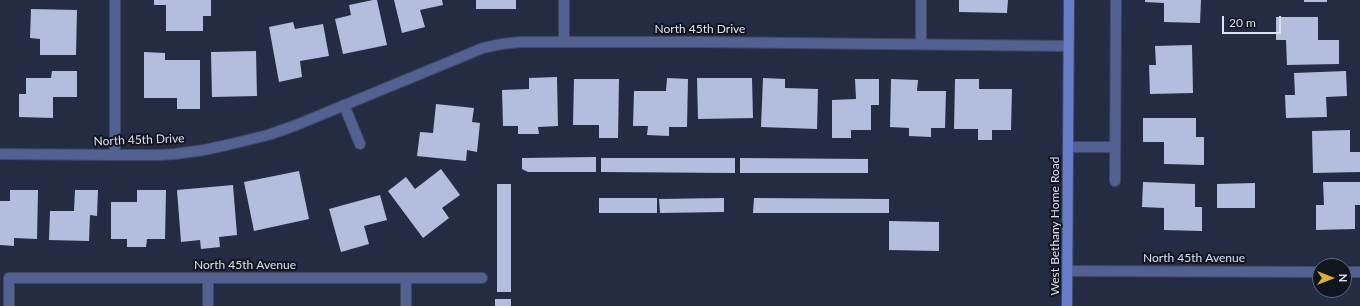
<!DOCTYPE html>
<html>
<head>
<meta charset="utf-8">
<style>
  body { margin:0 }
  #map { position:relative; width:1360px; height:306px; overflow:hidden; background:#242c44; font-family:Lato,sans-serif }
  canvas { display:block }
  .north { position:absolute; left:1312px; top:258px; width:40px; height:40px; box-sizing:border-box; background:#111520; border:1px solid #626774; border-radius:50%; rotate:90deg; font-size:11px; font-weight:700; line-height:16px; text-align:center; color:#dce2f2 }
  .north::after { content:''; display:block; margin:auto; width:14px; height:18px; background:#dbb233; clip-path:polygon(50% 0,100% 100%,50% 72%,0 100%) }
  .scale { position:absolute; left:1222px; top:16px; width:59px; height:18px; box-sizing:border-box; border:2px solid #dce2f2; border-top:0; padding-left:5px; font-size:12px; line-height:14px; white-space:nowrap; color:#dce2f2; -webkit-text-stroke:3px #111520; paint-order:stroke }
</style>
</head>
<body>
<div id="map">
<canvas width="1360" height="306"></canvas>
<div class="north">N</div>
<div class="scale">20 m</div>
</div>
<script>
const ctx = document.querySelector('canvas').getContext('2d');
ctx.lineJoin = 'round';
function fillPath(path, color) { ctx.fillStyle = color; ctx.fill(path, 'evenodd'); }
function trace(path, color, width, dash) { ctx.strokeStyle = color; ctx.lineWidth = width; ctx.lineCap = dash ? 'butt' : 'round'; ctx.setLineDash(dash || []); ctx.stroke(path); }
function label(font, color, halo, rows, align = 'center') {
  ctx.font = font + ' Lato,sans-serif'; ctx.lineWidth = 4; ctx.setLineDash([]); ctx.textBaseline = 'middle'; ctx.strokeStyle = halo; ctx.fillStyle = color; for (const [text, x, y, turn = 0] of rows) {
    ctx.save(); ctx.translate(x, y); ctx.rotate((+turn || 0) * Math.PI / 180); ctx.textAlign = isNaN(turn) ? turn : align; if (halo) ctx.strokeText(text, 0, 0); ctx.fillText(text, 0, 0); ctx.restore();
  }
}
fillPath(new Path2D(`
  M154 0H211V16H203V31H166V5H154Z
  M373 0H377L387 45 343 54 335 19 351 15 349 5Z
  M394 0H442L443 5 420 10 425 27 402 33Z
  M476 0H516V9H476Z
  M959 0H1008L1007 13 959 12Z
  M1145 0H1201L1200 23 1164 22V3L1145 2Z
  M1304 0H1327V2H1304Z
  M31 9 77 10 76 55H40V39L30 38Z
  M1276 17H1318V40H1339V64L1287 65 1286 40H1276Z
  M293 22 295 29 323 24 329 56 300 61 302 77 279 82 269 27Z
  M1192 45 1193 93 1150 94 1149 65H1156L1155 46Z
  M256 51 257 96 212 97 211 52Z
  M144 52 165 53V60H200V109H177V98H144Z
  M52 71H77V97H53V118L19 117V94H26V78H51Z
  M1346 71 1347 96 1326 97 1327 117 1286 118 1285 95H1295L1294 73Z
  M557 77 558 126 538 127 539 134H518V126H503L502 90 529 89V78Z
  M667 78 688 79 687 127H669V136L647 135 648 126H633L634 91H666Z
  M697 78H752L753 118 698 119Z
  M763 78 785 79V88L818 89 817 129 761 127Z
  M574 79H619L618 138H599V125H573Z
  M855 79H879V105H871V130H851V138H832V100L856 99Z
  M891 79 918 80 917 91H946L945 128H931V137L909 136V128L890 127Z
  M955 79H979V89H1012L1011 130H992V140H978V129H954Z
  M436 104 474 108 472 122 480 123 477 152 467 150 466 161 417 156 420 132 433 133Z
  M1143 118H1196V137H1204V165L1164 164V142H1143Z
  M1350 130V152H1360V172L1313 173 1312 131Z
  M596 157V172H528L522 169V158Z
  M601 158H735V173L601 172Z
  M740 158 868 159V173H740Z
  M441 169 460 195 442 208 449 218 423 238 388 191 406 177 415 189Z
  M299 171 309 219 254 231 244 182Z
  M1143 182 1195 184V207H1202V231L1164 230V208L1142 207Z
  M1323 182H1360V205H1355V229L1316 230V205H1324Z
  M1255 183V208H1217V184Z
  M497 184H511V292H497Z
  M233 185 237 235 219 237 220 247 201 249 200 240 181 242 177 190Z
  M10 190H38L37 239 14 238V246L0 245V201H10Z
  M75 190H98L97 216 90 215 89 241 49 240 50 211H74Z
  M137 190H166L165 239H147L146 247H127V239H111V202H137Z
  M380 195 387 220 364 226 369 244 341 252 329 209Z
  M599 198H657V213H599Z
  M724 198V212L660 213 659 199Z
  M754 198 889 199V213H753Z
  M889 221 939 222V251L889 250Z
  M495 299H511V306H495Z`), '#b3bede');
const street = new Path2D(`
  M564 42V0
  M921 44V0
  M344 105 360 144
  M1068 147H1115
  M0 154 115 155H159L175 154 204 150 227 145 268 135 294 126 483 48 502 44 520 42H700L1068 46
  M115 155V0
  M1115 181 1116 0
  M1068 271 1320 272
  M1344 272H1360
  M208 278V306
  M9 306V278H482
  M406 306V278`);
const secondary = new Path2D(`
  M1067 306 1069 0`);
trace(street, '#414960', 12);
trace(secondary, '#414960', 12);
trace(street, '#526191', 10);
trace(secondary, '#667dca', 10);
label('12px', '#dce2f2', '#111520', [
  ["North 45th Drive",700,29],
  ["North 45th Drive",139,140,-2],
  ["West Bethany Home Road",1055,226,-90],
  ["North 45th Avenue",1194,258],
  ["North 45th Avenue",245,265]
]);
</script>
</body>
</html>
